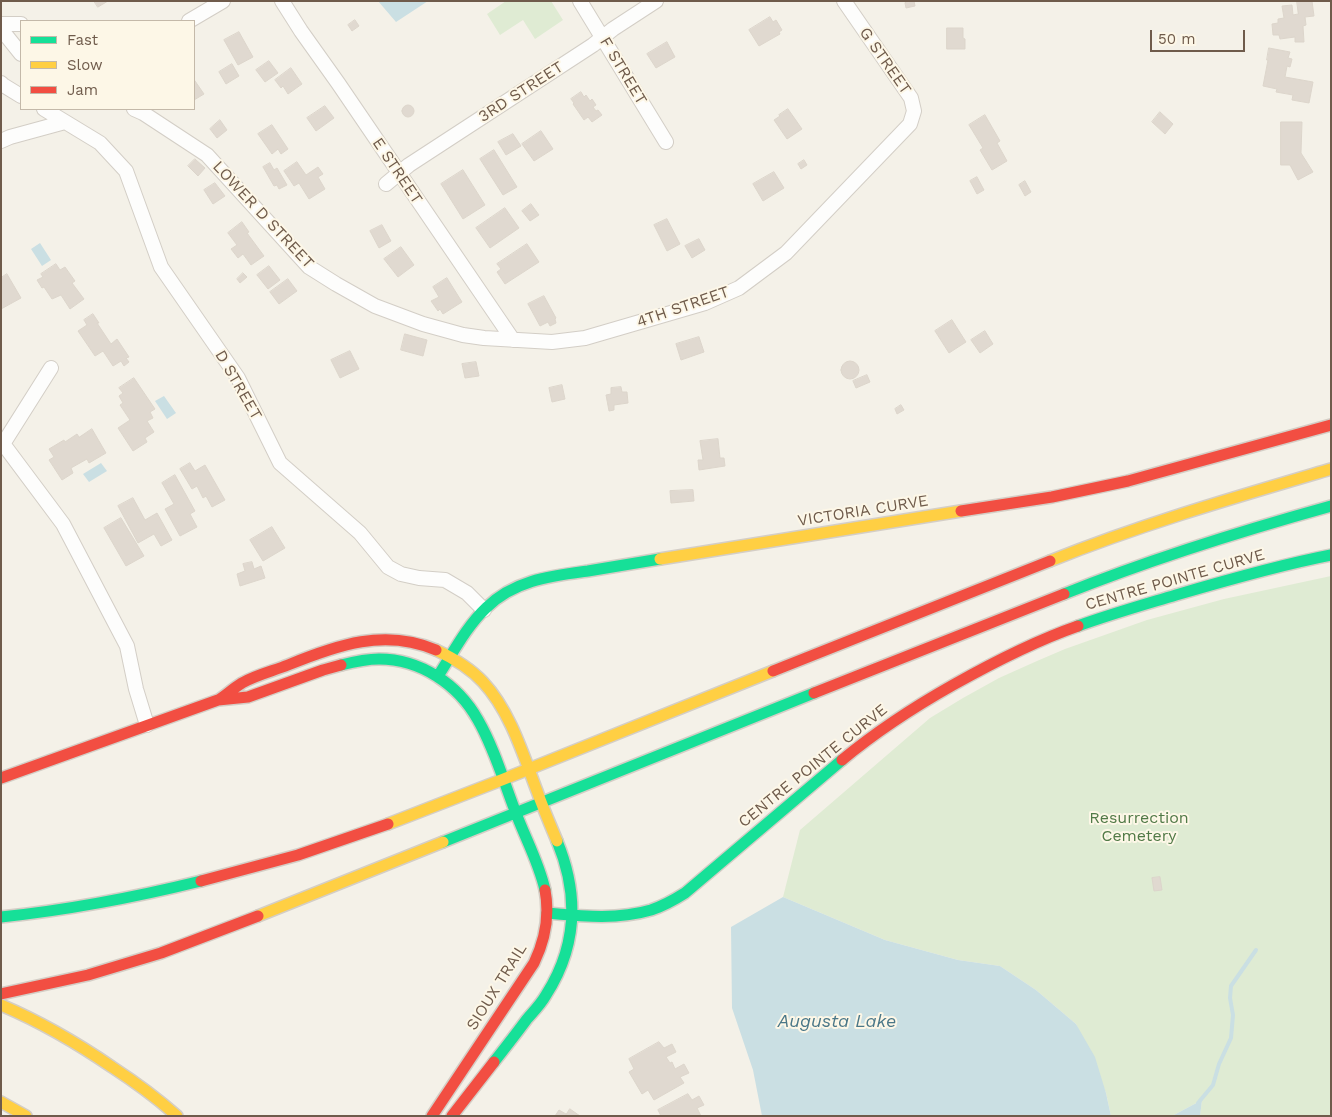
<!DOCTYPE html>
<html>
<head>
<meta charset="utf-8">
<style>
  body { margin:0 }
  #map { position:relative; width:1332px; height:1117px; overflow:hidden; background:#f4f1e8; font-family:"Work Sans",sans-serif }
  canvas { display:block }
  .frame { position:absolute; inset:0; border:2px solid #6f5b4b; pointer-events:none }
  .legend { position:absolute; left:20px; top:20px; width:175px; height:90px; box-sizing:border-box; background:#fdf7e7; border:1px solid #c4b9a9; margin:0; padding:6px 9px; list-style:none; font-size:15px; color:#6f5b4b }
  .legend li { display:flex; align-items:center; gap:10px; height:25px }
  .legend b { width:25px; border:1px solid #c4b9a9 }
  .scale { position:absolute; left:1150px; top:30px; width:95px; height:22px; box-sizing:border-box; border:2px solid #6f5b4b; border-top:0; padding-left:6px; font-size:15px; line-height:18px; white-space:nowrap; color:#6f5b4b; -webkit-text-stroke:4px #fdf7e7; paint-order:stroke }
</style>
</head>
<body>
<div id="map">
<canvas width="1332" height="1117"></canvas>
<div class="frame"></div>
<ul class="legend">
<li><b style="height:6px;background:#16e098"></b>Fast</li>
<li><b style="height:6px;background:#ffcf43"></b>Slow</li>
<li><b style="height:6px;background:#f24e42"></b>Jam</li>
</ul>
<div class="scale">50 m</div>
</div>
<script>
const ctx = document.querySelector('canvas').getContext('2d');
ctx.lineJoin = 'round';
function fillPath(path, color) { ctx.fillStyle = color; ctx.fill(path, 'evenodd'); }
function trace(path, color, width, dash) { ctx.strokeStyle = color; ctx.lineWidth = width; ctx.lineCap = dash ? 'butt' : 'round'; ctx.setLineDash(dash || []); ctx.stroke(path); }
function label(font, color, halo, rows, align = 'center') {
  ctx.font = font + ' "Work Sans",sans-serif'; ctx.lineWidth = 4; ctx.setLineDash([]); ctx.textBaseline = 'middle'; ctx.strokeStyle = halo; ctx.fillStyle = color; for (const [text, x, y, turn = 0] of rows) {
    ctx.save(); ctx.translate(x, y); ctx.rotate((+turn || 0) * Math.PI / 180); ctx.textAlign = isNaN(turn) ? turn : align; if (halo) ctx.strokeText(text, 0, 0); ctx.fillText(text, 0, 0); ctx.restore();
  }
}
fillPath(new Path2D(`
  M506 1H551L563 20 535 39 523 20 500 35 487 14Z
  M1331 576V1116H1200L1202 1100 1172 1116H1111L1106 1093 1076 1024 1036 990 1000 966 958 960 885 940 783 897 800 830 930 718 963 698 999 678 1037 661 1065 649 1147 620 1224 599Z`), '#dfebd3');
fillPath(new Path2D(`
  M378 1H428L396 22Z
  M40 243 51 260 42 266 31 249Z
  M164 396 176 413 167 419 155 401Z
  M101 463 107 471 89 482 83 474Z
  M783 897 885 940 958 960 1000 966 1036 990 1076 1024 1095 1057 1106 1093 1111 1116H762L753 1070 732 1008 731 927Z
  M1202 1100 1200 1116H1172Z`), '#cadfe3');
trace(new Path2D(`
  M1198 1103 1213 1085 1219 1064 1231 1038 1233 1015 1230 998 1231 986 1256 950`), '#cadfe3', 4);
const building = new Path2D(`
  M94 1H108L98 7Z
  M914 1 915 6 906 8 905 3Z
  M1297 1H1312L1314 16 1305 17 1306 25 1303 26 1304 42H1295V37L1280 39 1279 35H1273L1272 24 1278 23V19L1284 18 1282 6 1292 5 1293 15 1298 14Z
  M770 17 773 22 776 20 782 30 779 32 780 34 759 46 749 30Z
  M355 20 359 26 352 31 348 25Z
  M947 28H963V38L965 39V49H947Z
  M239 32 253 57 238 65 224 40Z
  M667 42 675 57 656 68 647 54Z
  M1269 48 1290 52 1288 58 1292 59 1290 67 1287 66 1285 77 1313 82 1309 103 1292 100 1293 95 1276 92 1277 89 1263 86 1268 60H1267Z
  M269 61 278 73 265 82 256 70Z
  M232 64 239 76 226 84 219 72Z
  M291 68 302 84 288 94 283 86 281 88 275 80Z
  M195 81 204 94 194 100V82Z
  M581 92 584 97 586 95 590 101 592 99 596 105 593 107 596 111 598 110 602 115 592 122 588 117 584 120 573 104 574 103 571 99Z
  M402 111a6 6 0 1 1 12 0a6 6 0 1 1-12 0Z
  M325 106 334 118 316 131 307 118Z
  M788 109 802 129 787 139 774 120 780 116 779 115Z
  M1160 112 1173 124 1165 134 1152 122Z
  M985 115 1000 141 997 143 1007 161 992 170 980 150 983 148 969 125Z
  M220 120 227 130 217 138 210 129Z
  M1281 122H1302L1301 153 1313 172 1298 180 1290 165H1281Z
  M272 125 288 149 281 154 278 149 272 154 258 134Z
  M541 131 553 149 534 161 522 144Z
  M513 134 521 146 506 155 498 142Z
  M494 150 517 187 503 195 480 159Z
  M195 159 205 168 198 176 188 166Z
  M804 160 807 165 801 169 798 164Z
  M297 162 306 175 318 167 323 174 318 177 325 189 309 199 299 183 294 186 284 171Z
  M270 163 274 170 277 168 287 185 279 189 277 185 274 186 263 167Z
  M463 170 485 205 463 219 441 184Z
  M774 172 784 188 763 201 753 184Z
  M977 177 984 190 977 194 970 181Z
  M1025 181 1031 192 1025 196 1019 185Z
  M215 183 225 196 213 204 204 190Z
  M531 204 539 215 530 221 522 211Z
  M505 208 519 228 490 248 476 228Z
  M667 219 680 244 667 251 654 225Z
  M242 222 249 232 247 233 264 256 251 265 243 254 238 258 231 249 237 245 228 233Z
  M382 225 391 241 379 248 370 231Z
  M699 239 705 250 692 258 685 246Z
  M527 244 539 262 505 284 497 272 501 269 497 264Z
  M401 247 414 265 398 277 384 259Z
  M56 264 60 270 65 267 75 281 72 283 84 299 70 309 61 295 52 299 44 287 42 288 37 280 43 277 41 274Z
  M269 266 280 280 268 289 257 275Z
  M243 273 247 277 240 283 237 279Z
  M7 274 21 298 1 309V278Z
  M447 278 462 302 443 314 440 309 438 311 431 301 439 297 433 287Z
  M288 279 297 291 279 304 270 292Z
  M544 296 556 318 555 319 556 323 550 326 548 322 540 326 528 304Z
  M93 314 99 323H97L111 344 117 339 129 357 126 358 129 362 124 366 121 361 113 366 103 351 95 356 78 331 87 325 84 320Z
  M952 320 966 342 949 353 935 331Z
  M985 331 993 344 980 353 971 340Z
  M405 334 427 340 423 356 401 350Z
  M699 337 704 352 681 360 676 344Z
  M350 351 359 369 340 378 331 360Z
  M841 370a9 9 0 1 1 18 0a9 9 0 1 1-18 0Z
  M476 362 479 376 465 378 462 364Z
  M867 375 870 382 856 388 853 381Z
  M134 378 155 409 150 412 153 418 147 421 154 432 145 438 147 442 133 451 118 428 130 420 120 405 123 403 119 396 123 393 119 388Z
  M562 385 565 399 552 402 549 388Z
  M621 387 622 392H627L628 403 614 405V410L609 411 606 395 611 394V388Z
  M901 405 904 410 897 414 895 409Z
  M92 429 106 453 89 463 87 459 71 468 73 473 62 480 49 460 54 457 49 449 64 440 65 442 77 434 79 437Z
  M718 439 720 458H724L725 466 699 470 698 460H703L700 441Z
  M190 463 195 471 205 465 225 500 212 507 206 496 203 498 197 486 192 489 180 469Z
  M175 475 195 511 190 514 197 527 180 536 165 509 174 504 162 483Z
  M693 490 694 501 671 503 670 491Z
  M133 498 145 520 157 513 172 540 161 546 154 534 138 543 118 506Z
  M121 518 144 556 126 566 104 528Z
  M272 527 285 548 263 561 250 540Z
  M252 562 254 569 261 566 265 578 240 586 237 574 245 571 243 564Z
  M1160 877 1162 890 1154 891 1152 878Z
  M659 1042 664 1048 672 1044 676 1052 666 1057 670 1063 672 1062 675 1069 684 1064 689 1073 680 1077 684 1083 654 1100 648 1090 642 1094 629 1072 634 1069 629 1059Z
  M688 1094 692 1100 699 1096 704 1105 697 1108 701 1116H661L658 1110Z
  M570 1109 580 1116H555L559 1110 566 1114Z`);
fillPath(building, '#e0d9d0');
trace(building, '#dcd5cb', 1);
const street = new Path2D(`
  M282 1 301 31 338 83 513 340
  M580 1 666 142
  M189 21 223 1
  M1 24H21
  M1 29 21 54
  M1 83 3 85 21 96
  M44 109 100 143 126 171 161 267 238 378 280 463 360 533 388 567 401 574 419 578 445 580 467 593 484 610
  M134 109 143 113 207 155 309 267 336 284 375 306 423 324 463 335 484 338 552 342 585 338 705 303 739 288 786 253 910 124 914 111 911 98 844 1
  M1 141 10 137 65 122
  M386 184 409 165 593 45 613 29 656 1
  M1 441 63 524 127 646 136 689 147 725
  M3 444 51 368`);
const fast = new Path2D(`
  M1064 594C1151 559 1241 531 1331 506
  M1078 626C1111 614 1143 605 1176 595 1227 580 1279 565 1331 555
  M341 665C353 662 366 659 379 659 420 659 458 684 478 720 494 748 503 779 514 808 524 836 539 862 545 890
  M438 676C453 653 466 627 486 608 514 580 551 576 588 571 612 567 636 563 660 559
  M443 842 814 693
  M547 913C581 916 617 920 651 910 663 906 674 900 685 893L842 760
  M1 917C68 910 136 897 201 881
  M494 1062C505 1048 516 1034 527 1019 534 1011 541 1004 546 995 578 945 579 894 557 841`);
const slow = new Path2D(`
  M660 559 961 511
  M1050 561C1142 524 1236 497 1331 469
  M436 650C453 658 470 668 483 682 510 711 523 754 537 791 543 808 550 824 557 841
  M388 824 504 779 773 671
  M258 916 443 842
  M1 1005C41 1022 77 1043 112 1067 135 1082 157 1098 177 1116
  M1 1102 26 1116`);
const jam = new Path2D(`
  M961 511 1052 497 1128 481 1331 425
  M773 671 1050 561
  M814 693 1064 594
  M220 699C227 694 234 688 242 683 256 675 273 671 288 665 337 645 385 628 436 650
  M842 760C877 731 914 707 953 685 994 662 1035 641 1078 626
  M1 778 218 700 248 697 323 670 341 665
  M201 881 298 855 388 824
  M1 994 88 975 161 953 258 916
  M432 1116 534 963C545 940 550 916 545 890
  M452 1116 494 1062`);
trace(street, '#d3cec6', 16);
trace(fast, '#d4cec6', 14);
trace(slow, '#d4cec6', 14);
trace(jam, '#d4cec6', 14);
trace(street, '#fdfdfc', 14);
trace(fast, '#16e098', 11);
trace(slow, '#ffcf43', 11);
trace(jam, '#f24e42', 11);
label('16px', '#6f5b4b', '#fdf7e7', [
  ["G STREET",885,61,55],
  ["F STREET",623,71,59],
  ["3RD STREET",521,92,-33],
  ["E STREET",397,171,56],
  ["LOWER D STREET",263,215,47],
  ["4TH STREET",683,307,-19],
  ["D STREET",238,385,60],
  ["VICTORIA CURVE",863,511,-9],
  ["CENTRE POINTE CURVE",1175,580,-16],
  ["CENTRE POINTE CURVE",813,766,-39],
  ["SIOUX TRAIL",497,987,-58]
]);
label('16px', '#517a47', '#fdf7e7', [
  ["Resurrection",1139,818],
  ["Cemetery",1139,836]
]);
label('italic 18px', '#4a7788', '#fdf7e7', [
  ["Augusta Lake",837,1022]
]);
</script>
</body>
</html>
